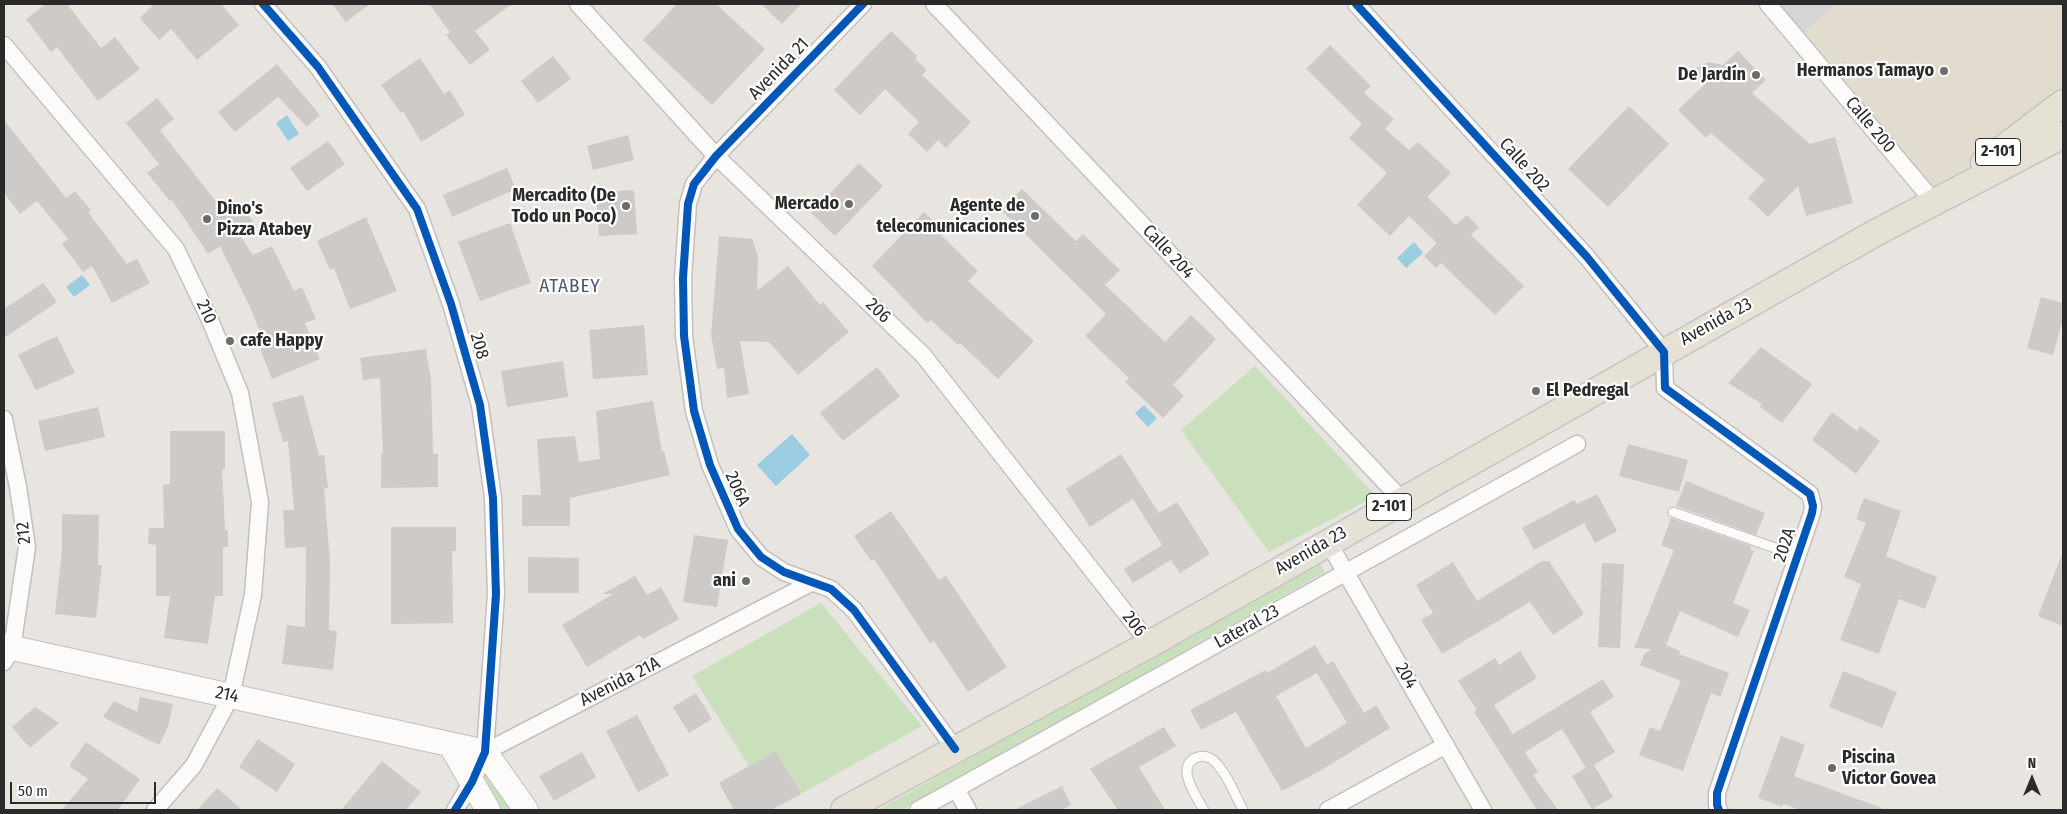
<!DOCTYPE html>
<html>
<head>
<meta charset="utf-8">
<style>
  body { margin:0 }
  #map { position:relative; width:2067px; height:814px; overflow:hidden; background:#e8e4e0; font-family:"Fira Sans Condensed",sans-serif }
  canvas { display:block }
  .frame { position:absolute; inset:0; border:5px solid #2a2a2a; pointer-events:none }
  .north { position:absolute; left:2007px; top:754px; width:50px; height:50px; -webkit-text-stroke:4px #fff; paint-order:stroke; rotate:0deg; font-size:14px; font-weight:700; line-height:20px; text-align:center; color:#2a2a2a }
  .north::after { content:''; display:block; margin:auto; width:18px; height:22px; background:#2a2a2a; clip-path:polygon(50% 0,100% 100%,50% 72%,0 100%) }
  .scale { position:absolute; left:10px; top:782px; width:146px; height:22px; box-sizing:border-box; border:2px solid #2a2a2a; border-top:0; padding-left:6px; font-size:15px; line-height:18px; white-space:nowrap; color:#2a2a2a; -webkit-text-stroke:4px #fff; paint-order:stroke }
</style>
</head>
<body>
<div id="map">
<canvas width="2067" height="814"></canvas>
<div class="frame"></div>
<div class="north">N</div>
<div class="scale">50 m</div>
</div>
<script>
const ctx = document.querySelector('canvas').getContext('2d');
ctx.lineJoin = 'round';
function fillPath(path, color) { ctx.fillStyle = color; ctx.fill(path, 'evenodd'); }
function trace(path, color, width, dash) { ctx.strokeStyle = color; ctx.lineWidth = width; ctx.lineCap = dash ? 'butt' : 'round'; ctx.setLineDash(dash || []); ctx.stroke(path); }
function label(font, color, halo, rows, align = 'center') {
  ctx.font = font + ' "Fira Sans Condensed",sans-serif'; ctx.lineWidth = 4.5; ctx.setLineDash([]); ctx.textBaseline = 'middle'; ctx.strokeStyle = halo; ctx.fillStyle = color; for (const [text, x, y, turn = 0] of rows) {
    ctx.save(); ctx.translate(x, y); ctx.rotate((+turn || 0) * Math.PI / 180); ctx.textAlign = isNaN(turn) ? turn : align; if (halo) ctx.strokeText(text, 0, 0); ctx.fillText(text, 0, 0); ctx.restore();
  }
}
fillPath(new Path2D(`
  M1768 4H1836L1798 39Z`), '#d8d5d7');
fillPath(new Path2D(`
  M1836 4H2063V103L1934 202 1798 39Z`), '#e2dccf');
fillPath(new Path2D(`
  M1255 366 1376 496 1269 552 1181 430Z
  M1319 562 1325 572 902 810H878Z
  M821 603 922 726 801 794 776 751 749 766 692 676Z
  M488 767 518 810H498L481 781V772Z`), '#cae0bc');
fillPath(new Path2D(`
  M287 115 299 134 288 141 276 123Z
  M1414 242 1423 253 1406 268 1397 258Z
  M82 275 90 285 74 297 66 287Z
  M1144 405 1157 418 1148 427 1135 413Z
  M792 434 810 455 776 486 757 465Z`), '#9acce2');
fillPath(new Path2D(`
  M46 4H67L101 48 115 37 140 69 98 101 57 47 51 52 26 19Z
  M154 4H221L239 25 197 60 171 29 159 40 140 18Z
  M332 4H370L346 22Z
  M429 4H512L475 31 490 50 470 65 446 35 450 32Z
  M677 4H716L765 49 712 105 643 40Z
  M761 4H801L782 24Z
  M891 31 917 56 915 59 927 70 922 75 971 122 946 148 938 140 927 152 908 134 919 122 885 89 860 115 834 90Z
  M1330 45 1371 86 1364 93 1394 119 1385 129 1409 150 1418 142 1451 173 1427 197 1456 225 1467 215 1479 227 1471 235 1524 286 1495 315 1441 263 1436 268 1424 256 1437 243 1409 216 1390 236 1357 205 1387 173 1349 138 1362 124 1306 69Z
  M1738 51 1766 80 1752 93 1810 144 1835 137 1853 203 1806 216 1798 186 1768 217 1748 198 1765 180 1711 133 1706 138 1678 110 1706 83 1693 70 1708 62 1723 65Z
  M553 56 571 79 538 103 521 81Z
  M420 58 444 94 450 90 465 115 421 142 403 111 401 113 381 85Z
  M277 64 320 115 307 127 278 97 235 132 218 112Z
  M157 98 174 119 160 130 224 212 241 202 253 222 237 231 253 255 272 246 294 291 302 287 316 319 305 323 320 359 272 379 260 349 266 347 251 309 220 246 208 254 172 200 170 201 147 173 159 164 126 123Z
  M1629 106 1669 144 1608 207 1568 169Z
  M4 120 66 198 75 191 91 210 88 212 127 264 137 259 150 283 112 303 92 266 83 272 62 244 68 239 37 201 20 214 4 193Z
  M628 135 634 160 593 170 587 146Z
  M328 141 345 164 307 191 290 168Z
  M859 163 883 186 835 236 811 213Z
  M507 168 516 189 452 217 443 195Z
  M1022 189 1076 241 1083 234 1120 270 1105 285 1165 342 1191 315 1216 339 1173 385 1184 396 1163 418 1125 382 1129 378 1085 336 1106 314 1001 210Z
  M634 190 637 234 599 236 596 192Z
  M924 212 945 232 941 235 978 271 968 281 1034 341 998 379 960 343 958 345 931 320 927 323 872 266Z
  M366 217 397 291 350 309 334 268 330 270 317 241Z
  M510 223 531 283 480 301 458 242Z
  M719 236 752 239 758 256 757 291 788 266 820 305 823 302 849 332 798 375 769 342 740 341 749 394 727 398 724 368 717 369 711 335Z
  M43 283 57 302 4 338V309Z
  M2041 297 2063 303V319L2053 355 2027 348Z
  M644 325 648 375 593 379 589 330Z
  M57 336 75 373 36 390 18 355Z
  M1761 347 1812 384 1782 423 1760 407 1762 404 1728 383Z
  M426 349 431 380 433 454H438V487L381 488V454H383L380 378 363 380 360 358Z
  M563 361 568 397 507 407 501 371Z
  M877 367 900 396 843 441 820 413Z
  M303 395 319 455H324L328 488 324 489 330 561 329 630 337 631 333 670 282 664 287 625 305 627 306 547 285 548 283 510H294L288 441 283 442 272 403Z
  M653 401 662 452 664 451 670 475 570 498V526H522V495H541L537 439 575 436 579 462 600 459 596 411Z
  M98 407 105 437 45 451 38 421Z
  M1832 412 1857 431 1860 426 1880 441 1856 474 1812 440Z
  M170 431H225V469H222L225 530H228V547H223V596H215L208 644 164 638 170 596H156V545L148 544 149 528H164L163 485 170 484Z
  M1628 444 1688 460 1679 492 1619 476Z
  M1121 454 1159 513 1177 502 1210 554 1180 573 1171 560 1133 583 1124 569 1162 545 1133 499 1090 527 1066 489Z
  M1686 481 1765 513 1756 535 1676 506Z
  M1597 494 1617 531 1595 543 1584 523 1534 550 1522 528 1574 500 1577 504Z
  M1864 498 1901 511 1886 556 1937 577 1925 609 1899 599 1879 654 1840 640 1861 584 1844 577 1866 523 1856 519Z
  M891 511 939 580 946 576 1007 667 968 692 934 641 930 643 874 559 871 561 854 536Z
  M62 514 99 515 98 565H102L96 618 55 614 62 551Z
  M1671 518 1751 546 1750 550 1754 551 1733 603 1750 610 1738 637 1680 611 1666 645 1680 651 1679 654 1729 673 1720 697 1711 693 1683 771 1639 755 1650 727 1660 731 1681 681 1640 665 1644 654 1652 649 1634 648 1674 550 1661 545Z
  M391 527H456V551H452L453 623 391 624Z
  M694 535 728 540 717 607 683 602Z
  M2062 554H2063V626L2038 616Z
  M528 557 579 558V593H528Z
  M1542 561H1549L1584 614 1553 635 1530 602 1442 654 1421 620 1433 613 1416 585 1453 562 1477 601Z
  M1602 563 1624 564 1620 648 1598 647Z
  M635 576 647 595 661 587 679 619 643 639 640 635 587 667 562 625 613 594H602Z
  M1315 645 1327 665 1333 661 1364 713 1376 705 1390 728 1318 772 1282 791 1236 712 1201 730 1190 710 1266 670 1267 673ZM1317 673 1347 723 1306 748 1276 696Z
  M1520 651 1537 678 1494 705 1513 734 1603 679 1614 697 1590 712 1615 752 1594 765 1613 797 1592 809 1572 776 1586 768 1562 729 1525 752 1538 772 1533 775 1558 810H1537L1474 712 1477 710 1458 681 1495 658 1499 665Z
  M1843 671 1897 692 1882 728 1829 707Z
  M696 693 712 719 689 733 673 707Z
  M140 697 173 704 168 727 159 745 103 717 114 701 137 712Z
  M35 707 59 723 30 748 12 727Z
  M637 715 669 775 638 792 606 731Z
  M1164 727 1176 746 1139 767 1165 810H1118L1090 769Z
  M1781 736 1805 745 1794 776 1882 808 1881 810H1800L1783 804 1782 807 1758 798Z
  M258 739 295 764 277 792 239 767Z
  M86 742 140 779 118 810H62L88 779 69 766Z
  M776 751 801 794 771 810H734L719 783Z
  M582 752 596 777 554 801 539 776Z
  M382 761 421 792 406 810H341Z
  M1062 786 1071 805 1061 810H1014Z
  M217 788 242 810H197Z`), '#cdcac7');
const lane = new Path2D(`
  M1673 512 1798 556
  M1204 810C1197 798 1173 764 1198 757 1204 755 1209 757 1213 760 1227 773 1234 793 1243 810`);
const street = new Path2D(`
  M263 4 318 67 417 209 451 304 480 405 493 498 496 594 485 752 472 782 455 810
  M578 4 716 156 923 355 1150 644
  M863 4 716 156 694 184 688 204 683 278 684 336 694 411 710 465 738 529 761 557 784 572 831 589 854 610 955 749
  M934 4 1402 500
  M1356 4 1587 257 1664 352 1665 388 1810 494 1813 506 1812 513 1717 793V805L1719 810
  M1768 4 1934 202
  M4 45 176 249 210 320 240 393 260 502 253 595 231 696 194 765 155 810
  M4 419 18 487 27 547 12 648 4 662
  M1328 542 1483 810
  M485 752 813 582
  M956 789 968 810
  M918 810 1577 444
  M1328 810 1446 745`);
const secondary = new Path2D(`
  M4 646 485 752 526 810
  M450 744 488 810`);
const primary = new Path2D(`
  M1984 163 2063 103
  M844 810 1150 644 1877 232 2063 135`);
trace(lane, '#c2c0c0', 11);
trace(street, '#c2c0c0', 19);
trace(secondary, '#c2c0c0', 26);
trace(primary, '#c4c3c1', 29);
trace(lane, '#fcfbfa', 9);
trace(street, '#fcfbfa', 16);
trace(secondary, '#fcfbfa', 24);
trace(primary, '#e5e1d5', 26);
trace(new Path2D(`
  M263 4 318 67 417 209 451 304 480 405 493 498 496 594 485 752 472 782 455 810
  M863 4 716 156 694 184 688 204 683 278 684 336 694 411 710 465 738 529 761 557 784 572 831 589 854 610 955 749
  M1356 4 1587 257 1664 352 1665 388 1810 494 1813 506 1812 513 1717 793V805L1719 810`), '#0057b8', 8);
for (const [x, y, r, color] of [
  [1944,71,5,"#6c6b6a"],
  [1756,75,5,"#6c6b6a"],
  [849,204,5,"#6c6b6a"],
  [626,206,5,"#6c6b6a"],
  [1035,216,5,"#6c6b6a"],
  [207,219,5,"#6c6b6a"],
  [230,341,5,"#6c6b6a"],
  [1536,391,5,"#6c6b6a"],
  [746,581,5,"#6c6b6a"],
  [1832,768,5,"#6c6b6a"]
]) { const dot = new Path2D(); dot.arc(x, y, r, 0, 2 * Math.PI); ctx.fillStyle = color; ctx.fill(dot); trace(dot, '#fff', 2); }
for (const [x, y, w] of [
  [1998,152,45],
  [1389,507,45]
]) { const box = new Path2D(); box.roundRect(x - w / 2, y - 13.5, w, 27, 4); ctx.fillStyle = '#fff'; ctx.fill(box); trace(box, '#2a2a2a', 1); }
label('bold 16px', '#2a2a2a', null, [
  ["2-101",1998,152],
  ["2-101",1389,507]
]);
label('18px', '#2a2a2a', '#fff', [
  ["Avenida 21",779,69,-46],
  ["Calle 200",1870,125,50],
  ["Calle 202",1524,165,48],
  ["Calle 204",1168,252,47],
  ["206",878,311,44],
  ["210",206,312,65],
  ["Avenida 23",1716,322,-29],
  ["208",479,346,74],
  ["206A",737,489,66],
  ["212",24,533,-96],
  ["202A",1785,545,-71],
  ["Avenida 23",1311,551,-30],
  ["206",1134,624,52],
  ["Lateral 23",1247,627,-29],
  ["204",1406,676,60],
  ["Avenida 21A",620,682,-27],
  ["214",227,695,12]
]);
label('bold 18px', '#2a2a2a', '#fff', [
  ["Hermanos Tamayo",1934,71],
  ["De Jardín",1746,75],
  ["Mercadito (De",616,196],
  ["Todo un Poco)",616,217],
  ["Mercado",839,204],
  ["Agente de",1025,206],
  ["telecomunicaciones",1025,227],
  ["Dino's",217,209,"left"],
  ["Pizza Atabey",217,230,"left"],
  ["cafe Happy",240,341,"left"],
  ["El Pedregal",1546,391,"left"],
  ["ani",736,581],
  ["Piscina",1842,758,"left"],
  ["Victor Govea",1842,779,"left"]
], 'right');
ctx.letterSpacing = '1px';
label('19px', '#4e5476', '#fff', [
  ["ATABEY",570,287]
]);
ctx.letterSpacing = '0px';
</script>
</body>
</html>
